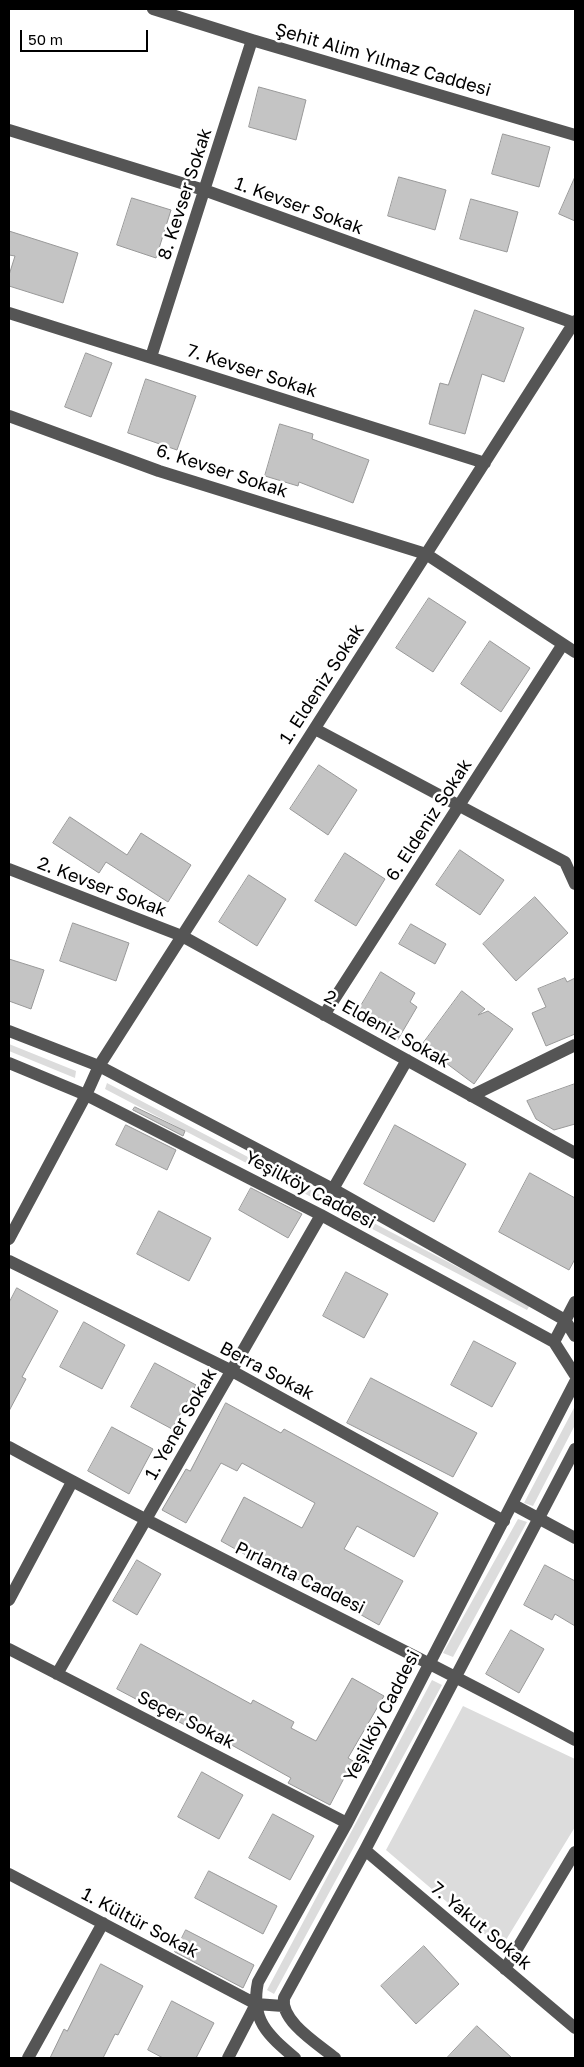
<!DOCTYPE html>
<html>
<head>
<meta charset="utf-8">
<style>
  body { margin:0 }
  #map { position:relative; width:584px; height:2067px; overflow:hidden; background:#fff; font-family:"Golos Text",sans-serif }
  canvas { display:block }
  .frame { position:absolute; inset:0; border:10px solid #000; pointer-events:none }
  .scale { position:absolute; left:20px; top:30px; width:128px; height:22px; box-sizing:border-box; border:2px solid #000; border-top:0; padding-left:6px; font-size:15px; line-height:18px; white-space:nowrap; color:#000; -webkit-text-stroke:4px #fff; paint-order:stroke }
</style>
</head>
<body>
<div id="map">
<canvas width="584" height="2067"></canvas>
<div class="frame"></div>
<div class="scale">50 m</div>
</div>
<script>
const ctx = document.querySelector('canvas').getContext('2d');
ctx.lineJoin = 'round';
function fillPath(path, color) { ctx.fillStyle = color; ctx.fill(path, 'evenodd'); }
function trace(path, color, width, dash) { ctx.strokeStyle = color; ctx.lineWidth = width; ctx.lineCap = dash ? 'butt' : 'round'; ctx.setLineDash(dash || []); ctx.stroke(path); }
function label(font, color, halo, rows, align = 'center') {
  ctx.font = font + ' "Golos Text",sans-serif'; ctx.lineWidth = 5; ctx.setLineDash([]); ctx.textBaseline = 'middle'; ctx.strokeStyle = halo; ctx.fillStyle = color; for (const [text, x, y, turn = 0] of rows) {
    ctx.save(); ctx.translate(x, y); ctx.rotate((+turn || 0) * Math.PI / 180); ctx.textAlign = isNaN(turn) ? turn : align; if (halo) ctx.strokeText(text, 0, 0); ctx.fillText(text, 0, 0); ctx.restore();
  }
}
fillPath(new Path2D(`
  M9 1044 76 1071 75 1078 9 1051Z
  M107 1083 530 1305 527 1310 105 1089Z
  M575 1406V1425L533 1506 524 1503Z
  M518 1519 527 1522 453 1657 443 1653Z
  M432 1680 442 1685 274 1994 267 1990Z
  M463 1706 575 1759V1827L501 1948 386 1850Z`), '#dcdcdc');
const building = new Path2D(`
  M259 87 306 100 296 140 249 127Z
  M503 134 550 147 539 187 492 174Z
  M399 177 446 190 435 230 388 216Z
  M575 177V221L559 214Z
  M132 198 171 210 156 258 117 245Z
  M471 199 518 212 507 252 460 239Z
  M9 231 78 253 63 303 9 286V275L15 256 9 255Z
  M475 310 524 328 504 382 482 374 465 434 429 424 440 383 448 385Z
  M86 353 112 363 91 417 65 407Z
  M146 379 196 396 177 450 128 433Z
  M280 424 313 434 312 439 369 460 353 503 299 482 298 486 265 476Z
  M429 598 466 622 433 672 396 648Z
  M490 641 530 668 501 712 461 684Z
  M319 765 357 790 328 835 290 809Z
  M70 817 127 855 141 833 191 865 168 902 106 862 99 873 53 843Z
  M460 850 504 880 480 915 436 885Z
  M345 853 385 879 356 926 315 901Z
  M249 875 286 899 257 946 219 922Z
  M535 897 568 933 516 981 483 944Z
  M73 923 129 943 116 981 60 961Z
  M411 924 446 944 435 964 399 944Z
  M9 959 44 970 31 1009 9 1001Z
  M381 972 415 993 410 1002 417 1007 397 1041 355 1016Z
  M565 978 567 982 575 978V1034L546 1046 532 1013 546 1007 538 989Z
  M462 991 485 1009 478 1015 488 1011 513 1029 474 1084 422 1045Z
  M575 1084V1124L554 1130 536 1119 527 1101Z
  M135 1107 185 1131 183 1136 133 1110Z
  M126 1125 176 1150 167 1170 116 1145Z
  M395 1125 466 1164 434 1222 364 1184Z
  M530 1173 575 1198V1259L569 1270 499 1232Z
  M251 1188 302 1214 288 1238 239 1210Z
  M159 1211 211 1238 189 1281 137 1254Z
  M346 1272 388 1294 364 1338 323 1316Z
  M17 1288 58 1311 22 1377 26 1379 9 1411V1303Z
  M84 1322 125 1345 102 1389 60 1367Z
  M474 1341 516 1363 492 1407 451 1385Z
  M155 1363 196 1385 172 1429 131 1407Z
  M371 1378 477 1433 453 1477 347 1423Z
  M226 1403 281 1433 284 1429 438 1513 414 1557 357 1526 344 1549 403 1581 379 1625 264 1560 262 1564 221 1541 244 1497 302 1528 315 1503 242 1463 237 1471 221 1463 186 1523 162 1510 186 1469 190 1471Z
  M112 1427 153 1449 129 1494 88 1471Z
  M137 1560 161 1574 137 1615 113 1601Z
  M545 1565 575 1581V1626L555 1614 552 1620 524 1605Z
  M511 1630 544 1649 519 1693 486 1674Z
  M141 1644 251 1704 253 1700 294 1722 291 1728 316 1741 352 1678 384 1696 348 1758 353 1761 330 1805 288 1783 291 1778 219 1738 217 1742 117 1689Z
  M202 1772 243 1795 219 1839 178 1817Z
  M273 1814 314 1836 290 1880 249 1858Z
  M209 1871 277 1906 263 1934 195 1898Z
  M186 1930 254 1965 243 1988 175 1952Z
  M424 1946 459 1984 416 2024 381 1986Z
  M101 1964 143 1986 118 2035 115 2034 103 2058H50L64 2029 67 2031Z
  M172 2001 214 2023 196 2058H163L148 2050Z
  M477 2026 512 2058H447Z`);
fillPath(building, '#c4c4c4');
trace(building, '#999', 1);
trace(new Path2D(`
  M153 9 252 40 575 135
  M9 130 204 190 574 323
  M9 313 485 463
  M151 357 252 40
  M9 416 159 471 426 554 575 652
  M315 729 565 862 575 884
  M9 869 182 936 575 1153
  M324 1015 563 644
  M9 1031 99 1066 333 1189 565 1320 575 1336
  M9 1063 86 1095 321 1215 554 1342 575 1375
  M471 1096 575 1045
  M333 1189 407 1060
  M9 1239 86 1095 99 1066 575 321
  M9 1261 232 1371 504 1521
  M554 1342 575 1302
  M9 1447C195 1549 388 1639 575 1740
  M512 1504 575 1538
  M9 1600 72 1482
  M9 1649 347 1823
  M57 1674 321 1215
  M365 1850 575 2028
  M9 1874 256 2004 283 2006
  M505 1969 575 1852
  M28 2058 103 1923
  M228 2058 256 2004
  M295 2058C268 2035 250 2020 258 1982L347 1823 575 1382
  M335 2058C318 2044 280 2021 284 1998L365 1850 575 1449`), '#555', 12);
label('18px', '#000', '#fff', [
  ["Şehit Alim Yılmaz Caddesi",383,60,16],
  ["8. Kevser Sokak",185,194,-72],
  ["1. Kevser Sokak",299,206,20],
  ["7. Kevser Sokak",252,371,18],
  ["6. Kevser Sokak",222,471,18],
  ["1. Eldeniz Sokak",322,684,-57],
  ["6. Eldeniz Sokak",429,820,-57],
  ["2. Kevser Sokak",102,887,21],
  ["2. Eldeniz Sokak",387,1029,29],
  ["Yeşilköy Caddesi",310,1190,28],
  ["Berra Sokak",267,1371,28],
  ["1. Yener Sokak",181,1424,-60],
  ["Pırlanta Caddesi",300,1578,26],
  ["Yeşilköy Caddesi",382,1716,-63],
  ["Seçer Sokak",186,1720,27],
  ["1. Kültür Sokak",140,1923,28],
  ["7. Yakut Sokak",481,1926,40]
]);
</script>
</body>
</html>
